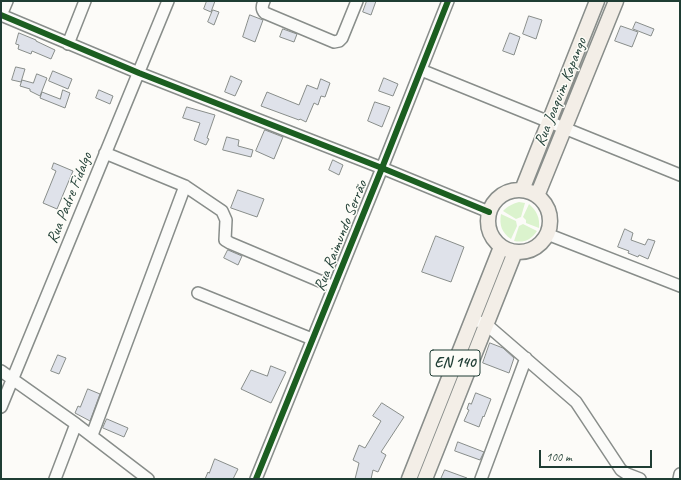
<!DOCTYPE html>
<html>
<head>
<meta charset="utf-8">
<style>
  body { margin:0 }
  #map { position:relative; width:681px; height:480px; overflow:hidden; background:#fcfbf8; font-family:Caveat,sans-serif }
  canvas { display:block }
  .frame { position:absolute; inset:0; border:2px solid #1f3d34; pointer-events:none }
  .scale { position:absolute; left:539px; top:450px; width:113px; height:18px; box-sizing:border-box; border:2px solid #1f3d34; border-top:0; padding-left:5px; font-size:12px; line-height:14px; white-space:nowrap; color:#1f3d34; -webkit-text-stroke:3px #fdfcf7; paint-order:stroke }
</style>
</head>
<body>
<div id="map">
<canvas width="681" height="480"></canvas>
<div class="frame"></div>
<div class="scale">100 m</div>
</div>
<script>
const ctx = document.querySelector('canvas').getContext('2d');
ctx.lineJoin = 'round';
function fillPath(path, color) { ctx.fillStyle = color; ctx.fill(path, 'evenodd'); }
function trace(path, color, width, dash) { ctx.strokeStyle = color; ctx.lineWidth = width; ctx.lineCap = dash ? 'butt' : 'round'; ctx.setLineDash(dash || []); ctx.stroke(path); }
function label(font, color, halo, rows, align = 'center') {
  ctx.font = font + ' Caveat,sans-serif'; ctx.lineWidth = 3; ctx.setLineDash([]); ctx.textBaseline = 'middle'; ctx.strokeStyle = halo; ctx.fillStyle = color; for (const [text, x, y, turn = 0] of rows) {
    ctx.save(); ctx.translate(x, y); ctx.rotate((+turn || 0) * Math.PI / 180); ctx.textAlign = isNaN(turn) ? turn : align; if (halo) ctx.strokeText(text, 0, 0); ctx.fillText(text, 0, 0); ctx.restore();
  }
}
fillPath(new Path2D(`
  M519 202 525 203 521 217 516 219 503 211C508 206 512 204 519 202Z
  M529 204C537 211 540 218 539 228L526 223V220L523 217Z
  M501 214 516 221 517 226 511 239C502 233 499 225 501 214Z
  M523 224 537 231C531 240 524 243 514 241L519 226Z`), '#dbf3cd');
const building = new Path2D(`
  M207 1H215L211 12 204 9Z
  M367 1H376L371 15 363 12Z
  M213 10 219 12 214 25 208 22Z
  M250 15 263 20 255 42 243 37Z
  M529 16 542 20 536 39 523 34Z
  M636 22 654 29 651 36 633 29Z
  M621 26 638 32 632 47 615 41Z
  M283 29 297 34 294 42 280 37Z
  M19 33 36 40V41L55 50 51 59 32 51 31 54 18 49 19 45 16 44Z
  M510 33 520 37 514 55 503 51Z
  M16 67 25 69 21 82 12 80Z
  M53 71 72 79 68 89 49 81Z
  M37 74 47 78 40 96 30 91V89L20 86 22 80 33 83Z
  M231 76 242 81 235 96 225 92Z
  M384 78 398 84 393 96 379 91Z
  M321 79 330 83 325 97 321 96 318 105 314 103 306 122 300 119 299 120 261 106 267 92 299 105 307 85 317 89Z
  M63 90 70 93 65 108 40 98 42 92 60 99Z
  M99 90 113 96 110 104 96 98Z
  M375 102 390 107 382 127 368 121Z
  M187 107 215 115 207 138 209 139 206 145 194 140 200 123 183 118Z
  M265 130 283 137 274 159 256 151Z
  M227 137 239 140 238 146 253 150 251 157 223 150Z
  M333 160 343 165 339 175 329 170Z
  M54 163 73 171 57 209 43 203 56 171 52 169Z
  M238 190 264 199 257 217 231 208Z
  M625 229 633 233 631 240 645 245 648 239 655 241 648 259 639 255 638 257 628 253 629 251 618 247Z
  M436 236 464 247 451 282 422 272Z
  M228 250 242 256 238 265 224 258Z
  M490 343 503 348 514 358 509 373 483 363Z
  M58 355 66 358 59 374 51 371Z
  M271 366 286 372 271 403 241 389 251 370 267 376Z
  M88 389 100 394 90 421 75 413 78 406 80 407Z
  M476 393 491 399 484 417 483 416 479 427 464 421 469 410 467 409 469 403 471 404Z
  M382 403 404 417 381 452 386 455 378 472 373 470 371 479H355L359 463 353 460 359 445 365 448 381 421 373 416Z
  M107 419 128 428 124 437 103 428Z
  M458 442 484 452 480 460 455 451Z
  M215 459 238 469 233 479H205L208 472 209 473Z
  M445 470 467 478V479H441Z`);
fillPath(building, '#dfe2ea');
trace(building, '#888d8a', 1);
const minor = new Path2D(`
  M264 1C262 6 261 9 265 13L334 42 339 41 342 38 357 1
  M1 15 139 73 382 168 489 212
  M1 15 7 1
  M68 44 85 1
  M421 70 680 175
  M105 153 185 186 222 211 226 220 225 240 230 243 334 287
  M547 234 680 286
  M198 293 312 339
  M480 322 487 325 576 402 621 470 627 474 640 479
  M1 371 76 424 148 479
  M1 407 168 1
  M92 435 185 186
  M55 479 76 424
  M256 479 382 168 448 1
  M481 479 526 358
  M679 479 680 474`);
const major = new Path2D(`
  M522 190 597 1
  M488 221a31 31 0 1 1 62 0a31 31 0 1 1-62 0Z
  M537 196 616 1
  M409 479 501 247
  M425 479 515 252`);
trace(minor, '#888d8a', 14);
trace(major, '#888d8a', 17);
trace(minor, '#fbfbf9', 11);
trace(major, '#f3eee7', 14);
trace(new Path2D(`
  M1 15 139 73 382 168 489 212
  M256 479 382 168 448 1`), '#1b5e20', 6);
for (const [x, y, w] of [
  [455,363,50]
]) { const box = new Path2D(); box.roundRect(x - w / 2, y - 13, w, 26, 3); ctx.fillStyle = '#fdfcf7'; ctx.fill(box); trace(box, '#1f3d34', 1); }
label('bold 15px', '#1f3d34', null, [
  ["EN 140",455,363]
]);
label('16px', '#1f3d34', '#fdfcf7', [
  ["Rua Joaquim Kapango",561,92,-68],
  ["Rua Padre Fidalgo",70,198,-68],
  ["Rua Raimundo Serrão",341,236,-68]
]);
</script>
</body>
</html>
